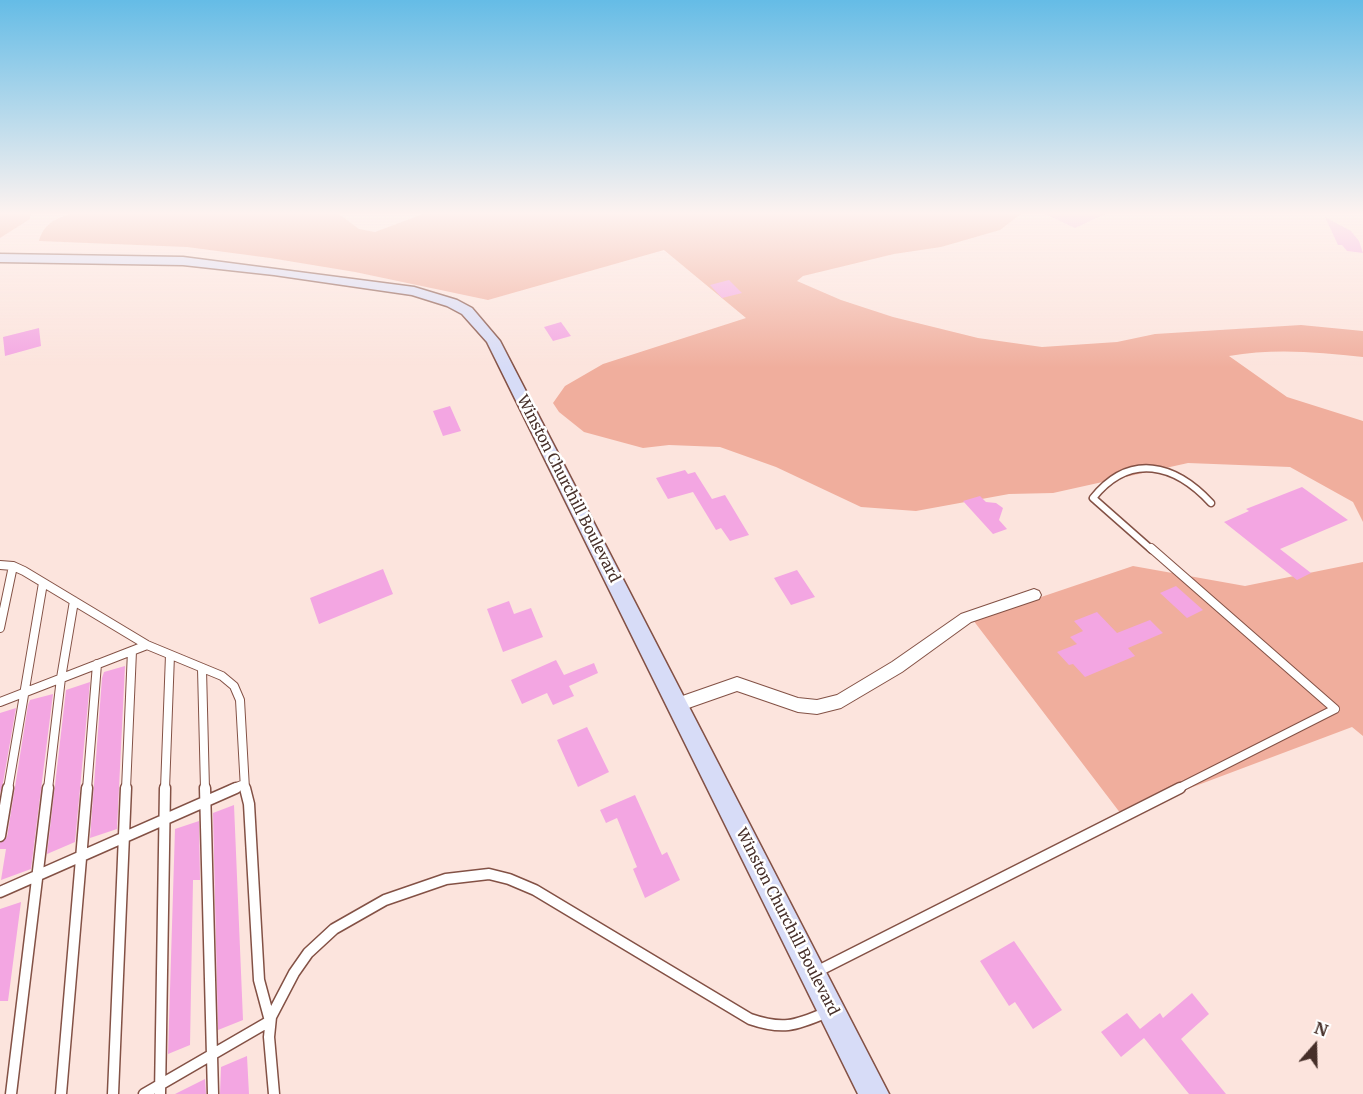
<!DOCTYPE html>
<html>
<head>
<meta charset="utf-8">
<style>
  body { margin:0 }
  #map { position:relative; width:1363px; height:1094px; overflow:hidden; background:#fce4dd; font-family:Merriweather,serif }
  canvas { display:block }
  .north { position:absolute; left:1285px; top:1016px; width:60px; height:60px; -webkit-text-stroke:4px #fff; paint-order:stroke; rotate:20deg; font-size:16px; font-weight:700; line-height:24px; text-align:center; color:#462f29 }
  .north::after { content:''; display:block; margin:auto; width:21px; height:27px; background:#462f29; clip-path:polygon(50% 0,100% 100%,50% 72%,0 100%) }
</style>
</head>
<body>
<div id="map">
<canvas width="1363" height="1094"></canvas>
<div class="north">N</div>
</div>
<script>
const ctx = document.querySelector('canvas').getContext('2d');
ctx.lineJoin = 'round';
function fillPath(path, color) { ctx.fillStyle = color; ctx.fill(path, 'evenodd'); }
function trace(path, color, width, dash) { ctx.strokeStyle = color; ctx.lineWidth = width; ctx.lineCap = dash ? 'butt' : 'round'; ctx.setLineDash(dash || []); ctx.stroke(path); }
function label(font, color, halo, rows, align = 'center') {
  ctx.font = font + ' Merriweather,serif'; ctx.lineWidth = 5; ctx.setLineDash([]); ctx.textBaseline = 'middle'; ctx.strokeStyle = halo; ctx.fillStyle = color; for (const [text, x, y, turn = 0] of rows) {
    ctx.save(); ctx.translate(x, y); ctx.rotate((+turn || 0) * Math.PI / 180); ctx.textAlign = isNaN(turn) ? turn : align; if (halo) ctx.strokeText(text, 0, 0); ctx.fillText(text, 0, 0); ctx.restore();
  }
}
fillPath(new Path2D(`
  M0 214H31L30 219 0 238Z
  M71 214H339L359 229 375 232 423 214H1021L1000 230 941 247 894 254 803 276 797 281 841 300 893 317 978 338 1042 347 1117 342 1155 334 1301 325 1363 331V357C1319 352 1273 348 1229 356L1287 397 1363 421V522L1353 502 1290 467 1188 463 1053 493 1009 494 916 511 861 507 776 467 720 447 669 445 643 448 584 432 559 412 553 403 565 386 603 364 746 318 664 250 488 300 355 272 270 258 187 247 39 241C43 225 55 218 71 214Z
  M1363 562V736L1352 727 1121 814 973 620 1133 566 1245 586Z`), '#f0ae9d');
fillPath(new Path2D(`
  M1045 214H1105L1075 228Z
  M1325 217 1351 231 1359 241 1363 253 1347 251 1342 245H1338Z
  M729 280 742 293 722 298 710 285Z
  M561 322 571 336 553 341 544 327Z
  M39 328 41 346 5 356 3 337Z
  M450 406 461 431 443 436 433 411Z
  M685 470 688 474 695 472 712 499 725 495 749 535 730 541 721 528 716 530 693 492 668 499 656 478Z
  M1302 487 1348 520 1280 549 1311 573 1297 580 1224 522 1249 511 1246 509Z
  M980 496 986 502 996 503 1003 508 999 520 1007 529 993 534 963 501Z
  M383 569 393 594 319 624 310 598Z
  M797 570 815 597 791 605 774 578Z
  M1176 586 1203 610 1187 618 1160 593Z
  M509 601 514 614 531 608 543 637 503 652 487 609Z
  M1097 612 1117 633 1150 620 1163 633 1128 648 1135 656 1085 677 1073 664 1069 665 1057 652 1077 644 1070 637 1083 631 1074 621Z
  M556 660 564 675 594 663 598 673 569 686 574 696 553 705 547 693 522 704 511 680Z
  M125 666 117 829 90 838 102 678 104 672Z
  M90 682 75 842 47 854 66 690Z
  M53 694 31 869 1 880 6 849H0V843L7 837 28 705 30 700Z
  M16 708 3 783 0 793V713Z
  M587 727 609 772 578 787 557 740Z
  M635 795 662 855 667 852 680 880 645 898 633 869 637 867 617 818 606 823 600 810Z
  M234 805 243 1020 218 1030 213 813Z
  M199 821 200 880H193L190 1045 168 1054 175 829Z
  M21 902 8 1001H0V909Z
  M1014 941 1062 1010 1033 1029 1015 1002 1009 1006 980 961Z
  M1192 993 1209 1014 1181 1039 1226 1094H1189L1144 1038 1121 1057 1101 1032 1127 1013 1140 1029 1160 1013 1163 1018Z
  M247 1056 249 1094H220L221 1067Z
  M205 1079 206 1094H175Z`), '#f3a6e2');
const serviceFar2 = new Path2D(`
  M1152 550 1093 498C1130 452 1175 464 1211 503`);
const serviceFar1 = new Path2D(`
  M1151 548 1335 709 1177 789
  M0 565 13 566 24 571 147 645 222 676 234 686 240 700 245 789
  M0 628 13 566
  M202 669 205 789
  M0 702 147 645
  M8 789 43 583
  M48 789 61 678 74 601
  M87 789 97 664
  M126 789 132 651
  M165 789 170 655
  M232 789 244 784`);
const service = new Path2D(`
  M205 788 213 1094
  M0 836 8 788
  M0 892 236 788
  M818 971 1180 788
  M11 1094 48 788
  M61 1094 87 788
  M113 1094 126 788
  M144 1094 270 1021 259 980 249 804 245 788
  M160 1094 165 788
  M274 1094 269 1037 271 1017 294 973 308 953 334 929 385 900 446 879 489 874 509 879 535 890 750 1019C782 1030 795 1026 825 1013`);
const minor = new Path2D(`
  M1034 589 1039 591 1041 595 1039 599 971 622 902 672 841 708 817 714 798 712 737 691 677 712 671 710 669 705 671 700 737 677 798 698 817 700 837 695 892 662 961 614Z`);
const secondary = new Path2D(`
  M0 254 183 257 414 287 457 300 472 308 500 341 889 1094H858L487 342 462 314 447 306 412 295 274 275 183 265 0 262Z`);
trace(serviceFar2, '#835145', 9);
trace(serviceFar1, '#835145', 10);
trace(service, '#835145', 13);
trace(minor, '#835145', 2);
trace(secondary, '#835145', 3);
trace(serviceFar2, '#fff', 6);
trace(serviceFar1, '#fff', 8);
trace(service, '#fff', 10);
fillPath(minor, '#fff');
fillPath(secondary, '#d7dcf7');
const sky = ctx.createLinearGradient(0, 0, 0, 368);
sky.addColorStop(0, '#65bce6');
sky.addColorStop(0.58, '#fef3f0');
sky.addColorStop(1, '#fef3f000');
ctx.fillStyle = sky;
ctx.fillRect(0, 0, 1363, 368);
label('15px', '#462f29', '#fff', [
  ["Winston Churchill Boulevard",568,489,63],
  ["Winston Churchill Boulevard",787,922,63]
]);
</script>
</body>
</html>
